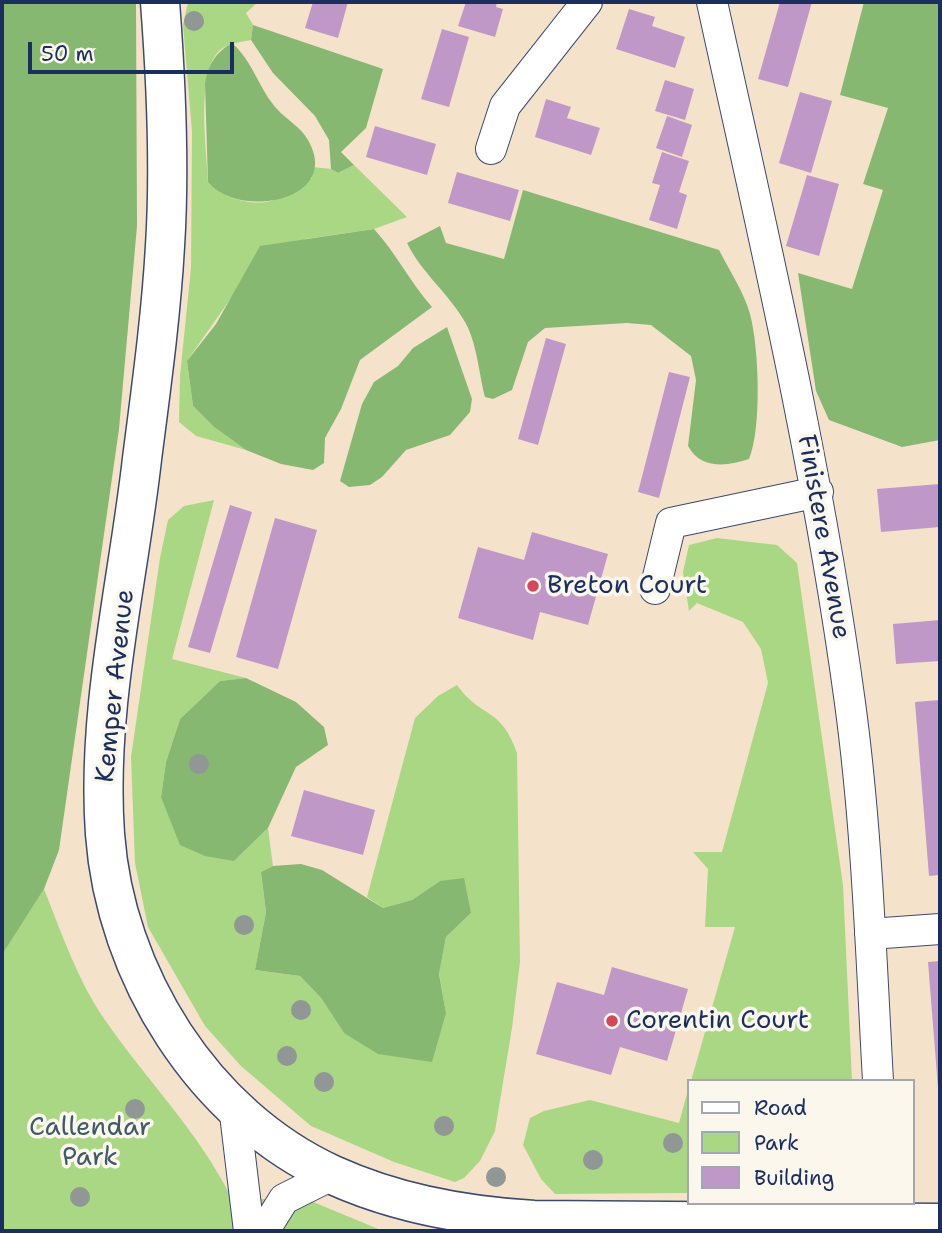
<!DOCTYPE html>
<html>
<head>
<meta charset="utf-8">
<style>
  body { margin:0 }
  #map { position:relative; width:942px; height:1233px; overflow:hidden; background:#f4e3ca; font-family:"Shantell Sans",sans-serif }
  canvas { display:block }
  .frame { position:absolute; inset:0; border:4px solid #1b2f5e; pointer-events:none }
  .legend { position:absolute; left:687px; top:1079px; width:228px; height:126px; box-sizing:border-box; background:#fbf7ec; border:2px solid #a1a7b3; margin:0; padding:9px 12px; list-style:none; font-size:21px; color:#1b2f5e }
  .legend li { display:flex; align-items:center; gap:14px; height:35px }
  .legend b { width:35px; border:2px solid #a1a7b3 }
  .scale { position:absolute; left:28px; top:42px; width:206px; height:32px; box-sizing:border-box; border:4px solid #1b2f5e; border-top:0; padding-left:9px; font-size:21px; line-height:24px; white-space:nowrap; color:#1b2f5e; -webkit-text-stroke:5px #fbf7ec; paint-order:stroke }
</style>
</head>
<body>
<div id="map">
<canvas width="942" height="1233"></canvas>
<div class="frame"></div>
<ul class="legend">
<li><b style="height:9px;background:#fff"></b>Road</li>
<li><b style="height:19px;background:#aad784"></b>Park</li>
<li><b style="height:19px;background:#c098c7"></b>Building</li>
</ul>
<div class="scale">50 m</div>
</div>
<script>
const ctx = document.querySelector('canvas').getContext('2d');
ctx.lineJoin = 'round';
function fillPath(path, color) { ctx.fillStyle = color; ctx.fill(path, 'evenodd'); }
function trace(path, color, width, dash) { ctx.strokeStyle = color; ctx.lineWidth = width; ctx.lineCap = dash ? 'butt' : 'round'; ctx.setLineDash(dash || []); ctx.stroke(path); }
function label(font, color, halo, rows, align = 'center') {
  ctx.font = font + ' "Shantell Sans",sans-serif'; ctx.lineWidth = 7; ctx.setLineDash([]); ctx.textBaseline = 'middle'; ctx.strokeStyle = halo; ctx.fillStyle = color; for (const [text, x, y, turn = 0] of rows) {
    ctx.save(); ctx.translate(x, y); ctx.rotate((+turn || 0) * Math.PI / 180); ctx.textAlign = isNaN(turn) ? turn : align; if (halo) ctx.strokeText(text, 0, 0); ctx.fillText(text, 0, 0); ctx.restore();
  }
}
fillPath(new Path2D(`
  M188 2H258L246 13 253 25 251 40C241 42 228 43 220 50 195 73 207 150 208 182 220 196 246 205 266 202 280 200 299 185 312 178L313 167 331 169 338 173 354 165 407 217 374 229 305 239 231 298 187 361 193 406 214 427 246 450 196 436 179 422 180 376 191 268 192 132 183 25Z
  M214 500 172 659 246 678 220 681 180 719 166 762 161 797 234 861 268 828 273 866 261 872 266 912 255 970 300 976 321 998 344 1033 446 1013 439 973 446 937 471 913 440 881 412 900 383 908 367 897 415 718 438 696 457 685C481 719 501 706 517 753L520 962 512 1028 495 1131 480 1161 464 1178 455 1182 394 1162 311 1126 241 1066 205 1026 148 927 135 863 131 757 160 558 168 520 184 506Z
  M717 538 777 545 797 563 843 885 852 1081H691L735 927H705L708 869 693 852H722L768 683 761 649 743 622 697 603 689 611 683 572 689 545Z
  M44 889C62 934 78 981 105 1020 147 1081 199 1132 232 1199H306L383 1231H2V955Z
  M688 1090V1193L555 1194 541 1179 523 1145 530 1118 544 1111 590 1100 679 1123Z`), '#aad784');
fillPath(new Path2D(`
  M2 2H136L137 226 119 429 59 850 44 889 2 955Z
  M864 2H940V440L902 447 829 420 816 391 798 273 852 289 883 190 863 184 888 108 840 95Z
  M253 25 383 69 366 128 341 152 354 165 338 173 331 169 329 140 315 116 273 73 251 40Z
  M232 43C253 61 259 90 278 110 287 120 301 127 308 140 343 201 239 220 208 182L205 84C208 65 215 53 232 43Z
  M523 190 719 250C729 270 744 292 750 314 759 347 762 428 749 459 728 466 701 470 688 446L696 380 691 356 651 325 627 323 545 328 528 342 512 390 493 399 485 397C479 374 477 343 465 322 449 294 421 272 407 243L440 226 446 243 504 259Z
  M374 229C396 253 410 282 432 307L360 360 341 409 325 438 324 463 313 470 281 464 246 450 214 427 193 406 187 361 216 324 260 246Z
  M447 327 472 399 470 412 450 435 406 450 382 477 370 485 349 487 340 481 362 404 374 382 398 366 413 348Z
  M246 678 296 702 324 727 328 745 296 767 268 828 234 861 205 856 180 845 161 797 166 762 180 719 220 681Z
  M301 864 322 870 383 908 412 900 440 881 464 878 471 913 446 937 439 974 446 1013 432 1062 378 1054 344 1033 321 998 300 976 255 970 266 912 261 872 273 866Z`), '#87b872');
fillPath(new Path2D(`
  M313 2H348L338 38 305 28Z
  M466 2H497L496 7 503 9 495 37 458 26Z
  M780 2H812L788 87 758 79Z
  M629 9 655 17 652 26 685 37 675 68 616 49Z
  M442 29 469 37 449 107 421 99Z
  M665 80 694 89 685 120 655 111Z
  M800 92 832 101 811 173 779 163Z
  M546 99 571 107 567 118 600 128 591 155 535 137Z
  M667 116 692 125 682 157 656 148Z
  M375 126 436 144 427 175 366 157Z
  M662 152 689 161 679 192 687 195 677 229 649 220 660 185 652 183Z
  M457 172 519 190 510 221 448 203Z
  M807 175 839 184 819 256 786 246Z
  M546 338 566 344 538 445 518 439Z
  M669 372 690 377 659 498 638 492Z
  M940 484V527L881 532 877 489Z
  M230 505 252 512 210 653 188 647Z
  M275 518 317 530 278 669 236 657Z
  M532 532 608 554 588 625 540 612 533 640 458 618 478 547 524 560Z
  M940 620V661L896 664 893 624Z
  M940 700V875L929 876 915 702Z
  M304 790 375 810 363 855 291 836Z
  M940 961V1088H938L928 962Z
  M612 967 688 989 667 1061 620 1047 611 1075 536 1054 557 982 604 995Z`), '#c098c7');
const street = new Path2D(`
  M712 2C763 235 818 466 850 703 867 828 871 955 878 1081
  M491 149 505 106 587 2
  M655 589 671 523 818 492
  M870 934 940 929
  M234 1106 249 1231
  M264 1231 284 1199 332 1175`);
const secondary = new Path2D(`
  M160 2C166 80 170 168 165 246 161 317 151 389 142 459 128 583 96 709 105 834 115 974 203 1116 333 1175 397 1204 465 1216 534 1220L940 1223`);
trace(street, '#3c4a6e', 32);
trace(secondary, '#3c4a6e', 41);
trace(street, '#fff', 30);
trace(secondary, '#fff', 38);
ctx.fillStyle = '#909794';
for (const [x, y] of [
  [194,21],
  [199,764],
  [244,925],
  [301,1010],
  [287,1056],
  [324,1082],
  [135,1109],
  [444,1126],
  [673,1143],
  [593,1160],
  [496,1177],
  [80,1197]
]) { ctx.beginPath(); ctx.arc(x, y, 10, 0, 2 * Math.PI); ctx.fill(); }
for (const [x, y, r, color] of [
  [533,586,7,"#d1495b"],
  [612,1021,7,"#d1495b"]
]) { const dot = new Path2D(); dot.arc(x, y, r, 0, 2 * Math.PI); ctx.fillStyle = color; ctx.fill(dot); trace(dot, '#fbf7ec', 2.5); }
label('26px', '#1b2f5e', '#fbf7ec', [
  ["Finistere Avenue",823,537,80],
  ["Kemper Avenue",116,686,-84]
]);
label('26px', '#1b2f5e', '#fbf7ec', [
  ["Breton Court",547,586],
  ["Corentin Court",626,1021]
], 'left');
label('26px', '#3f5968', '#fbf7ec', [
  ["Callendar",90,1128],
  ["Park",90,1158]
]);
</script>
</body>
</html>
